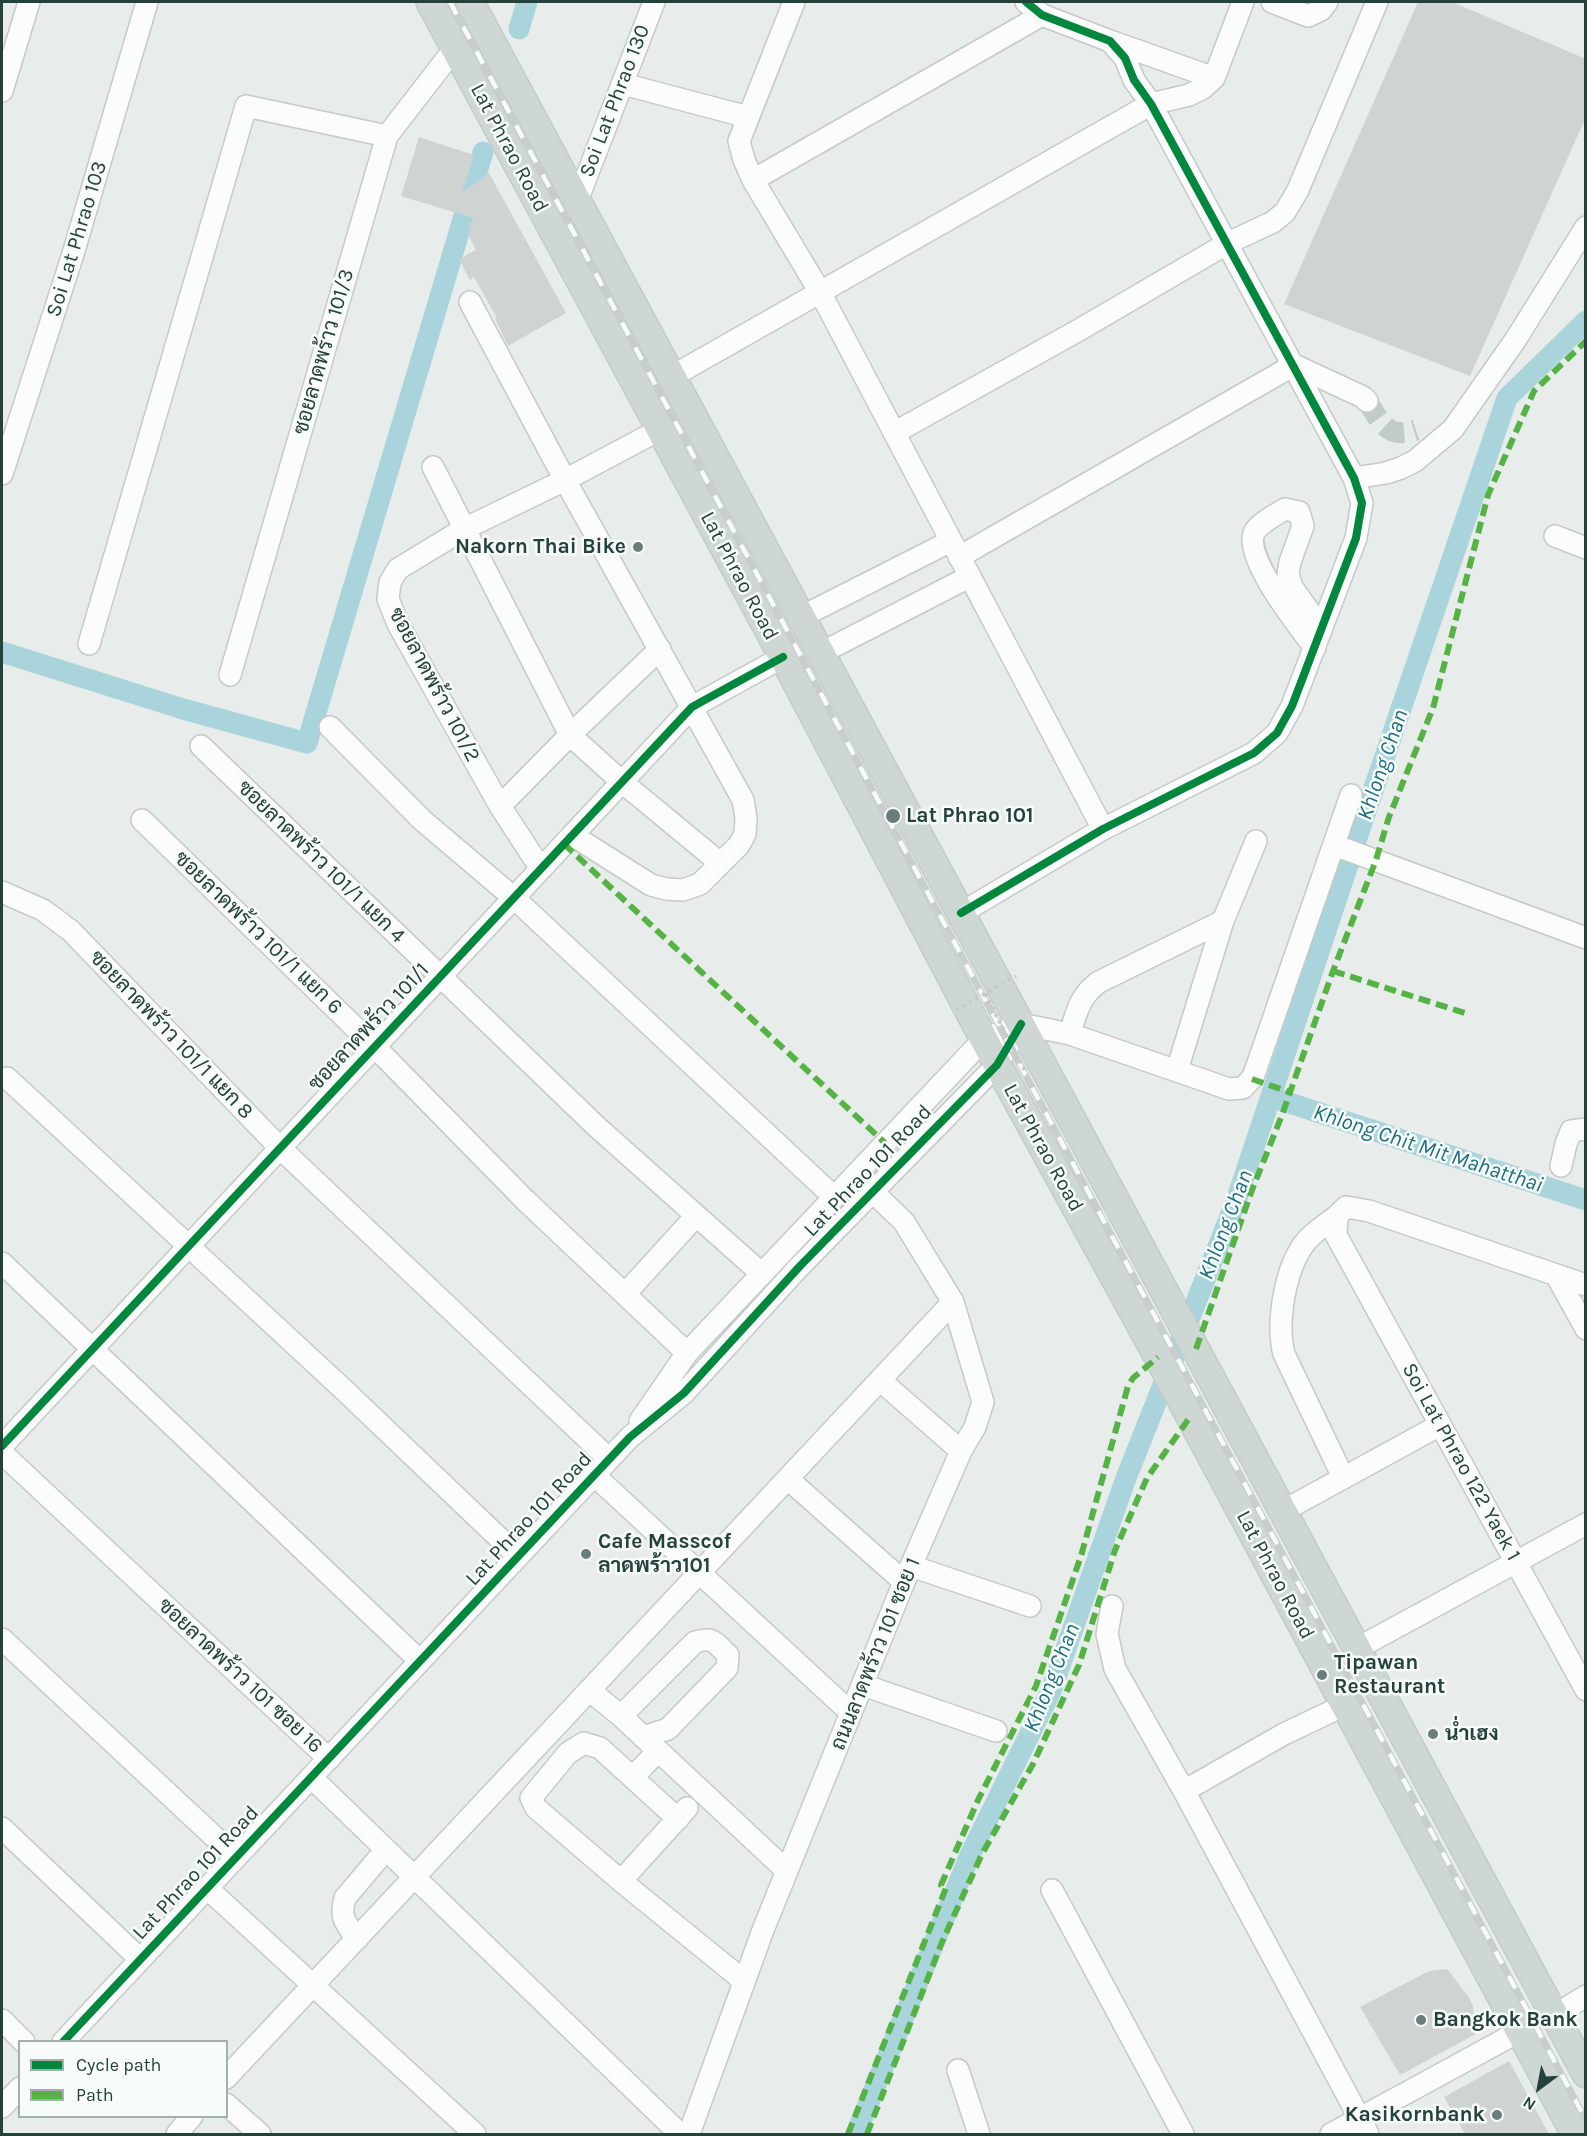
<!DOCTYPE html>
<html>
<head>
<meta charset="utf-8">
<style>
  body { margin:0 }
  #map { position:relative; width:1587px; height:2136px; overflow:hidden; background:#e8edeb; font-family:Karla,sans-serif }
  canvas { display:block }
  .frame { position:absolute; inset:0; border:3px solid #24423a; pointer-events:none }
  .legend { position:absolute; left:18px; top:2040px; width:210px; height:78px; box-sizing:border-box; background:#f7fbf9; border:2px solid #a3b1ad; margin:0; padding:8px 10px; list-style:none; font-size:18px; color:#24423a }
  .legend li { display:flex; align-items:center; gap:12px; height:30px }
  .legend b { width:30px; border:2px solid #a3b1ad }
  .north { position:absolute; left:1509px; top:2058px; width:60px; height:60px; -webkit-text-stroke:4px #f7fbf9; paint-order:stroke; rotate:212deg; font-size:16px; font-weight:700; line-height:24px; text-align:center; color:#24423a }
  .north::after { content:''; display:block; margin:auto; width:21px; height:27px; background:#24423a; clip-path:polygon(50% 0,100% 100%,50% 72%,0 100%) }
</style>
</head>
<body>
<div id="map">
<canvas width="1587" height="2136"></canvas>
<div class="frame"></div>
<ul class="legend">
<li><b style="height:8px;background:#00873e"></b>Cycle path</li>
<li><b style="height:8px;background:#55b346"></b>Path</li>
</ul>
<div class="north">N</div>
</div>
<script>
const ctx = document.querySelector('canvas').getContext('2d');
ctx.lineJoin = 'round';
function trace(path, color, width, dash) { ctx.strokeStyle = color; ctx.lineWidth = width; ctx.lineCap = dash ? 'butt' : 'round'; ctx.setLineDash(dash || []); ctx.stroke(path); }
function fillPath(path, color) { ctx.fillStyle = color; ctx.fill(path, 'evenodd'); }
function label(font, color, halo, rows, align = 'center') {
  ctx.font = font + ' Karla,Sarabun,sans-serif'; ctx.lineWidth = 5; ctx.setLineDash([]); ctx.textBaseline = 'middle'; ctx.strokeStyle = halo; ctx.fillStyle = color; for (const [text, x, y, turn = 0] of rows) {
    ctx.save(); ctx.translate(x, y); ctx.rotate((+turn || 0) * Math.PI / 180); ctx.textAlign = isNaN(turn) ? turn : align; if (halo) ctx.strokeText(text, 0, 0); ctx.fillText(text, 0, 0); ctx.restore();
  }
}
trace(new Path2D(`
  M519 29 527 2
  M2 652 183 709 307 743 483 152
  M1271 1097 1586 1200
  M856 2134 970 1855 1051 1691 1126 1478 1235 1204 1359 832 1507 398 1586 321`), '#a9d4db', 21);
fillPath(new Path2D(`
  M1418 2H1452L1586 59V117L1470 376 1284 304Z
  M419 137 474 155 462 193 489 173 566 313 508 346 495 319 497 318 474 277 470 280 459 259 476 250 468 235 473 218 401 196Z
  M1447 1969 1468 1996 1473 2006 1476 2034 1400 2075 1360 2007 1429 1971Z
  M1509 2061 1549 2134H1465L1444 2097Z`), '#cfd4d2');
trace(new Path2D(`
  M1367 401C1380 421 1387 440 1416 430`), '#c1cbc8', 21, [21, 10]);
const minor = new Path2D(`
  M794 2 739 141 744 160 753 180 820 292 1103 829
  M1272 2 1308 16 1321 10 1327 2
  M1113 42 1214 78
  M623 84 748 117
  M2 91 29 2
  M753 180 1042 15
  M577 201 654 2
  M470 302 565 480 743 800 746 818 745 834 739 845 700 884 683 890 666 889 651 885 572 835
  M671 377 1151 104 1189 95 1203 88 1214 78 1243 2
  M894 433 1079 330 1228 243 1273 222 1285 212 1298 190 1377 2
  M433 467 570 735 622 782 720 863
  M2 474 73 254 147 2
  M1354 478 1386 473 1401 468 1415 461 1453 429 1516 339 1586 227
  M1555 536 1586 548
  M959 557 1294 365 1363 397 1367 401
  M801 617 951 541
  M89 644 246 106 387 136
  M1315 648C1300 628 1241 555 1255 531 1262 521 1276 515 1285 509L1299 512 1303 526 1290 562 1288 574 1292 587 1321 628
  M821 653 969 577
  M230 675 387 136 455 48
  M330 727 422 820 514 898 834 1197
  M201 746 597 1127 762 1274
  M500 806 570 735 660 649
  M142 820 375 1047 525 1200 687 1353
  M1334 845 1586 938
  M541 869 500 806 398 624 388 599 390 582 398 569 464 529 565 480 661 429
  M2 892 43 910 71 931 280 1148 609 1459
  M961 913 1103 829 1254 753 1277 733 1292 706 1356 538 1362 503 1354 478 1151 104 1134 80 1125 58 1110 41 1042 15 1026 2
  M1223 921 1256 841
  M1021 1024 1070 1034 1229 1089 1243 1088 1253 1077 1259 1060 1351 795
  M1070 1034C1076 1013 1080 995 1099 982L1223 921 1177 1070
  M7 1078 343 1389 518 1556
  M1561 1166 1566 1144 1571 1131 1586 1129
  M1337 1216C1327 1223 1317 1230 1308 1239 1285 1265 1276 1322 1284 1354L1343 1477
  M2 1263 420 1661
  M1556 1275 1586 1329
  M1586 1285 1369 1211 1346 1207 1337 1216 1336 1235 1586 1690
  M625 1294 696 1216
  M881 1381 961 1451
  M640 1421 687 1353 984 1039 1021 1024
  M2 1446 692 707 783 657
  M2 1453 329 1759
  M594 1475 851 1713
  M788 1479 904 1582
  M1283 1511 1440 1425
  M911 1566 1030 1606
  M1112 1606 1107 1634 1115 1669 1184 1791 1368 2134
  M2 1639 236 1857
  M1356 1649 1586 1524
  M863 1685 996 1731
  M589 1690 621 1716 787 1871
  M621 1716 695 1642C714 1636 715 1643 728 1655L727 1668 668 1729 643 1737
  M311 1777 680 2134
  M633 1777 658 1751
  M1184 1791 1284 1734 1345 1705
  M678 1819 600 1748 584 1743 568 1753 531 1798 536 1808 621 1881 744 1981
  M2 1828 140 1959
  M621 1881 687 1808
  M207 1888 475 2134
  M1052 1890 1183 2134
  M357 1939C346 1923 339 1918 345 1898L378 1859
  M1554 2016 1586 1996
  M2 2020 24 2042
  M63 2042 630 1437 684 1393 800 1266 997 1065 1021 1024
  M958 2070 979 2134
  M226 2078 953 1302
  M226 2104 260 2134
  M2 2107 20 2088
  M177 2134 192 2116
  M689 2134 763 1930 904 1582 961 1451 975 1427 983 1402 953 1302 904 1222 873 1192
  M1331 2134 1520 2031`);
const major = new Path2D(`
  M430 2 783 657 989 1049 1158 1357 1575 2134
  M470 2 1586 2074`);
trace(minor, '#c5cac8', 24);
trace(major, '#c3ccc9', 30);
trace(minor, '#fcfcfc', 21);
trace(major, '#cfd7d5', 27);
const rail = new Path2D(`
  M450 2 1586 2120`);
trace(rail, '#c9cdcc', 7);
trace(rail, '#f7fbf9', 4.5, [14]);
trace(new Path2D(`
  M985 994 1027 1074
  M956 1010 1016 976`), '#c3ccca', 4, [3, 4.5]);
trace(new Path2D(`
  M564 844 885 1143
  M1333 971 1468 1014
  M1252 1079 1289 1092
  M1196 1349 1252 1190 1282 1115 1333 971 1376 860 1389 817 1433 708 1488 495 1534 391 1586 341
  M848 2134 946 1888 941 1885 978 1800 1036 1686 1081 1556 1128 1386 1133 1378 1158 1357
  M867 2134 942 1942 982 1854 1033 1764 1079 1665 1115 1550 1147 1478 1190 1417`), '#55b346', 6, [12, 6]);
trace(new Path2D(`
  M961 913 1103 829 1254 753 1277 733 1292 706 1356 538 1362 503 1354 478 1151 104 1134 80 1125 58 1110 41 1042 15 1026 2
  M2 1446 692 707 783 657
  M63 2042 630 1437 684 1393 800 1266 997 1065 1021 1024`), '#00873e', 8);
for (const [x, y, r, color] of [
  [638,547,6,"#697e78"],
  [893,816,8,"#697e78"],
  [586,1554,6,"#697e78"],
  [1322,1675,6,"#697e78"],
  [1433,1734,6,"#697e78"],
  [1421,2020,6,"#697e78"],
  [1497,2115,6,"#697e78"]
]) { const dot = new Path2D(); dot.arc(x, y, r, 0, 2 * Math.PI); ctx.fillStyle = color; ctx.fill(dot); trace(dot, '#f7fbf9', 2); }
label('21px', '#24423a', '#f7fbf9', [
  ["Soi Lat Phrao 130",615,101,-69],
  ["Lat Phrao Road",509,148,62],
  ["Soi Lat Phrao 103",77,239,-73],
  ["ซอยลาดพร้าว 101/3",324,352,-74],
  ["Lat Phrao Road",739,576,62],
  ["ซอยลาดพร้าว 101/2",434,685,62],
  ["ซอยลาดพร้าว 101/1 แยก 4",321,862,44],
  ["ซอยลาดพร้าว 101/1 แยก 6",258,933,44],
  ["ซอยลาดพร้าว 101/1",369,1027,-47],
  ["ซอยลาดพร้าว 101/1 แยก 8",171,1035,46],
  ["Lat Phrao Road",1043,1148,61],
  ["Lat Phrao 101 Road",868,1171,-46],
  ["Soi Lat Phrao 122 Yaek 1",1461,1462,61],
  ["Lat Phrao 101 Road",529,1519,-47],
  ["Lat Phrao Road",1275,1575,62],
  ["ถนนลาดพร้าว 101 ซอย 1",876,1654,-68],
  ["ซอยลาดพร้าว 101 ซอย 16",240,1676,43],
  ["Lat Phrao 101 Road",196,1873,-47]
]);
label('bold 21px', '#24423a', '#f7fbf9', [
  ["Nakorn Thai Bike",626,547,"right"],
  ["Lat Phrao 101",906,816],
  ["Cafe Masscof",598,1542],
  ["ลาดพร้าว101",598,1566],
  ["Tipawan",1334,1663],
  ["Restaurant",1334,1687],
  ["น่ำเฮง",1445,1734],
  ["Bangkok Bank",1433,2020],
  ["Kasikornbank",1485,2115,"right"]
], 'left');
label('italic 22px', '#1c6f80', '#f7fbf9', [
  ["Khlong Chan",1383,765,-71],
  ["Khlong Chit Mit Mahatthai",1428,1149,18],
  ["Khlong Chan",1226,1225,-69],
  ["Khlong Chan",1052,1678,-68]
]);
</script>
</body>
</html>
